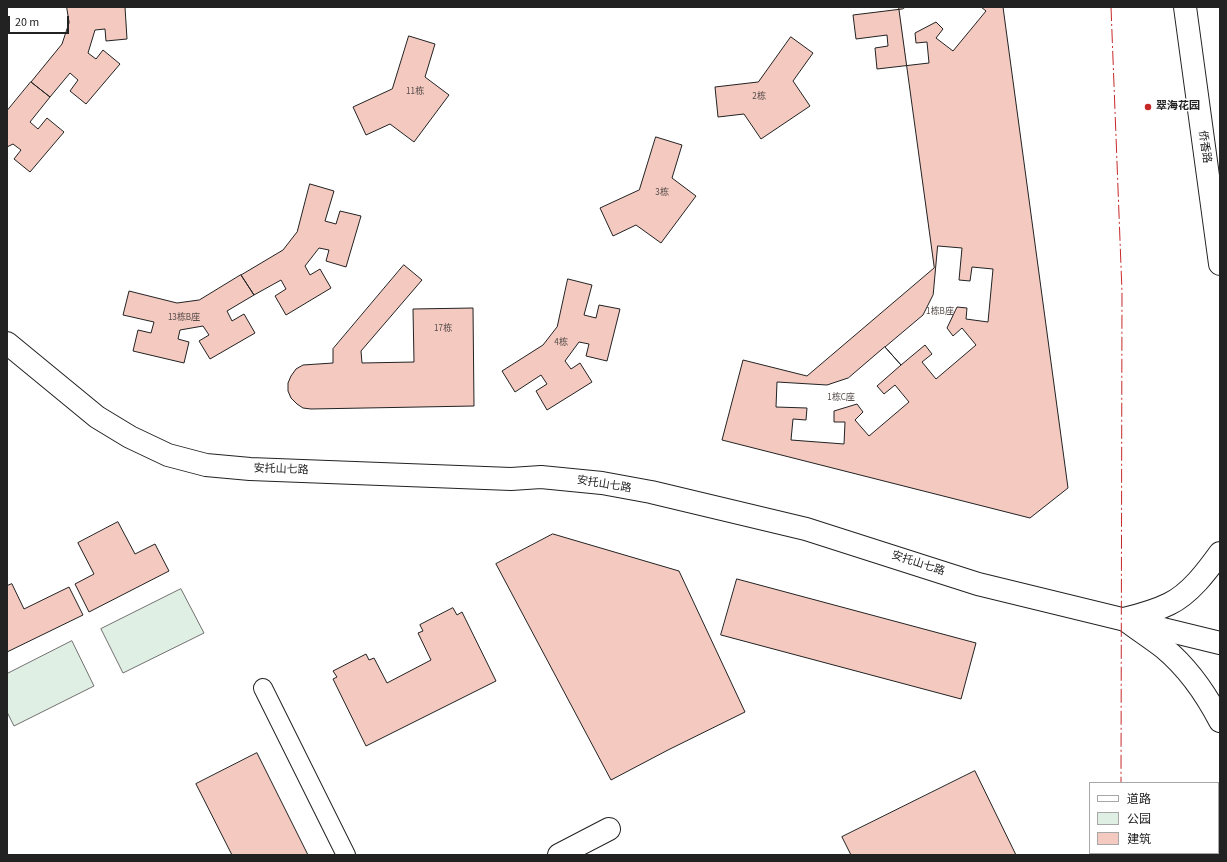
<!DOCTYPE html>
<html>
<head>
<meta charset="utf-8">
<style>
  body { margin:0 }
  #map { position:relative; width:1227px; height:862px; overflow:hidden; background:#fff; font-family:"Source Sans 3","Noto Sans SC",sans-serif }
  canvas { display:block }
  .frame { position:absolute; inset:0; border:8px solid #222; pointer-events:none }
  .legend { position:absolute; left:1089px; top:782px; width:130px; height:72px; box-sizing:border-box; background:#fff; border:1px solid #a7a7a7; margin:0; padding:5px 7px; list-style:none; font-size:12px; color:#222 }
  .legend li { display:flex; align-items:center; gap:8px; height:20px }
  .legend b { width:20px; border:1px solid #a7a7a7 }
  .scale { position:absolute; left:8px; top:16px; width:61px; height:18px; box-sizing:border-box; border:2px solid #222; border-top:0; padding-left:5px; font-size:12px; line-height:14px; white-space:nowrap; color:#222; -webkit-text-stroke:3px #fff; paint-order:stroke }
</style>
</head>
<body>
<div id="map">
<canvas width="1227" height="862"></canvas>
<div class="frame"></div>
<ul class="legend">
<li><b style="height:5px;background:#fff"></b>道路</li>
<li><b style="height:11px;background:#e0efe3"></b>公园</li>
<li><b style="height:11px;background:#f3c9c0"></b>建筑</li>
</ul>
<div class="scale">20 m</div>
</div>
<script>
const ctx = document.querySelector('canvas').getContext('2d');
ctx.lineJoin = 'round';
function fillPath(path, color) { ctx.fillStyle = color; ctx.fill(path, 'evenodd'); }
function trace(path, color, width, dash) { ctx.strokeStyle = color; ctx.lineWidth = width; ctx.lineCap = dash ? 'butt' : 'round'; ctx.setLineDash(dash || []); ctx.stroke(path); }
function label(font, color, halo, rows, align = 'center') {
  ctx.font = font + ' "Source Sans 3","Noto Sans SC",sans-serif'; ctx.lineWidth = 3; ctx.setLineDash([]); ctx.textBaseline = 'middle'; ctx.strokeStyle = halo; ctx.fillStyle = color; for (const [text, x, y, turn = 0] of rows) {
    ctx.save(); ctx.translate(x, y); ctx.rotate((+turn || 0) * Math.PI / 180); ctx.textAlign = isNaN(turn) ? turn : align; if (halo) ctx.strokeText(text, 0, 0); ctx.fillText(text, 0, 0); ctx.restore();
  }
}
const green = new Path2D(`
  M181 589 204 633 123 673 101 629Z
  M72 641 94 686 14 726 7 712V674Z`);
fillPath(green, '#e0efe3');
trace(green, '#6f6f6f', 1);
const building = new Path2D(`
  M67 7H125L127 39 106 41 105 29 95 30 88 53 96 59 103 50 120 64 86 104 70 91 78 80 70 73 50 97 31 82 62 44 69 23Z
  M899 7H1003L1068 488 1030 518 722 440 743 360 807 376 934 268Z
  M906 7H981L986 11 953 51 936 38 943 29 936 22 915 33 916 43 927 42 929 63 877 69 875 48 888 46 887 35 856 39 853 15 902 9Z
  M409 36 435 44 425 77 449 95 414 142 390 124 366 135 353 107 392 89Z
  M791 37 813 53 793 81 810 106 761 139 744 114 718 117 715 87 758 82Z
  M31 82 50 97 30 122 38 129 47 118 64 132 30 172 14 159 21 150 13 144 7 147V111Z
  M656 137 682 145 672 178 696 196 661 243 636 225 613 236 600 208 639 190Z
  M310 184 334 191 325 221 336 224 340 211 361 216 346 267 326 261 329 250 319 248 305 266 310 275 320 269 331 288 286 315 275 296 286 289 281 280 254 295 241 275 283 250 297 232Z
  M938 246 962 248 959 280 970 281 972 267 993 269 988 322 966 319 967 308 957 307 947 328 953 336 962 328 976 345 936 379 922 362 932 354 925 345 901 365 885 347 923 315 933 295Z
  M404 265 422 280 361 351 362 363 414 362 413 309 473 308 474 406 311 409 303 408 297 404 291 398 288 391V383L291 376 296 369 303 365 333 363V349Z
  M241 275 254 295 227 311 232 321 244 314 255 333 210 359 199 341 209 335 203 326 180 330 178 339 189 342 184 363 133 351 138 330 151 333 154 322 123 315 129 291 177 303 199 300Z
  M568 279 592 285 584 315 596 318 599 305 620 309 607 361 586 356 589 344 579 342 565 361 571 369 580 363 592 382 547 410 536 391 547 384 541 375 515 392 502 371 543 345 557 327Z
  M885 347 901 365 877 386 884 394 895 385 909 402 869 436 855 420 863 412 857 404 834 411V422H845L844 444 791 440 793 419 806 420 807 408 776 407 777 382 827 385 848 378Z
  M118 522 135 554 155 544 169 571 89 612 75 584 94 574 78 543Z
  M553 534 679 571 745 712 668 750 611 780 496 564Z
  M737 579 976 643 961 699 721 635Z
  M12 584 24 609 69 587 83 615 7 652V586Z
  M453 608 457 615 462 612 496 681 366 746 333 679 337 677 333 671 366 654 369 660 374 658 387 683 431 660 418 633 423 631 420 625Z
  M257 753 308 855H232L196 784Z
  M975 771 1016 855H851L842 837Z`);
fillPath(building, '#f3c9c0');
trace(building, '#222', 1);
const street = new Path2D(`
  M263 688 346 855`);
const secondary = new Path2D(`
  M7 343 97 417 130 437 168 455 206 465 250 469 511 479 541 477 602 483 651 492 806 529 978 584 1220 643
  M559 855 609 829`);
const primary = new Path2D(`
  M1185 7 1220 264
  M1124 619C1137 629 1151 638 1164 648 1188 668 1206 694 1220 721
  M1124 619C1140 615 1155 611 1169 604 1190 594 1207 571 1220 553`);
trace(street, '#222', 20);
trace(secondary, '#222', 24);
trace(primary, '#222', 24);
trace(street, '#fff', 18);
trace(secondary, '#fff', 22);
trace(primary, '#fff', 22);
trace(new Path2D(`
  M1111 7 1122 292 1121 783
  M1121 855V853`), '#c62828', 1, [14, 3, 2, 3]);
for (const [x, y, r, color] of [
  [1148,107,4,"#c62828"]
]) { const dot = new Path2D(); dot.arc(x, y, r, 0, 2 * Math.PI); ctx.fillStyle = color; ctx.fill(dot); trace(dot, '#fff', 1.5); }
label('9px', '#564c4a', null, [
  ["11栋",415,92],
  ["2栋",759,97],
  ["3栋",662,193],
  ["1栋B座",940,312],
  ["13栋B座",184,318],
  ["17栋",443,329],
  ["4栋",561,343],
  ["1栋C座",841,398]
]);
label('bold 11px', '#222', '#fff', [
  ["翠海花园",1156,107]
], 'left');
label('11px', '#222', '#fff', [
  ["侨香路",1204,147,82],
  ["安托山七路",281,470,2],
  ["安托山七路",604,485,9],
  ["安托山七路",918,564,18]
]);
</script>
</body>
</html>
